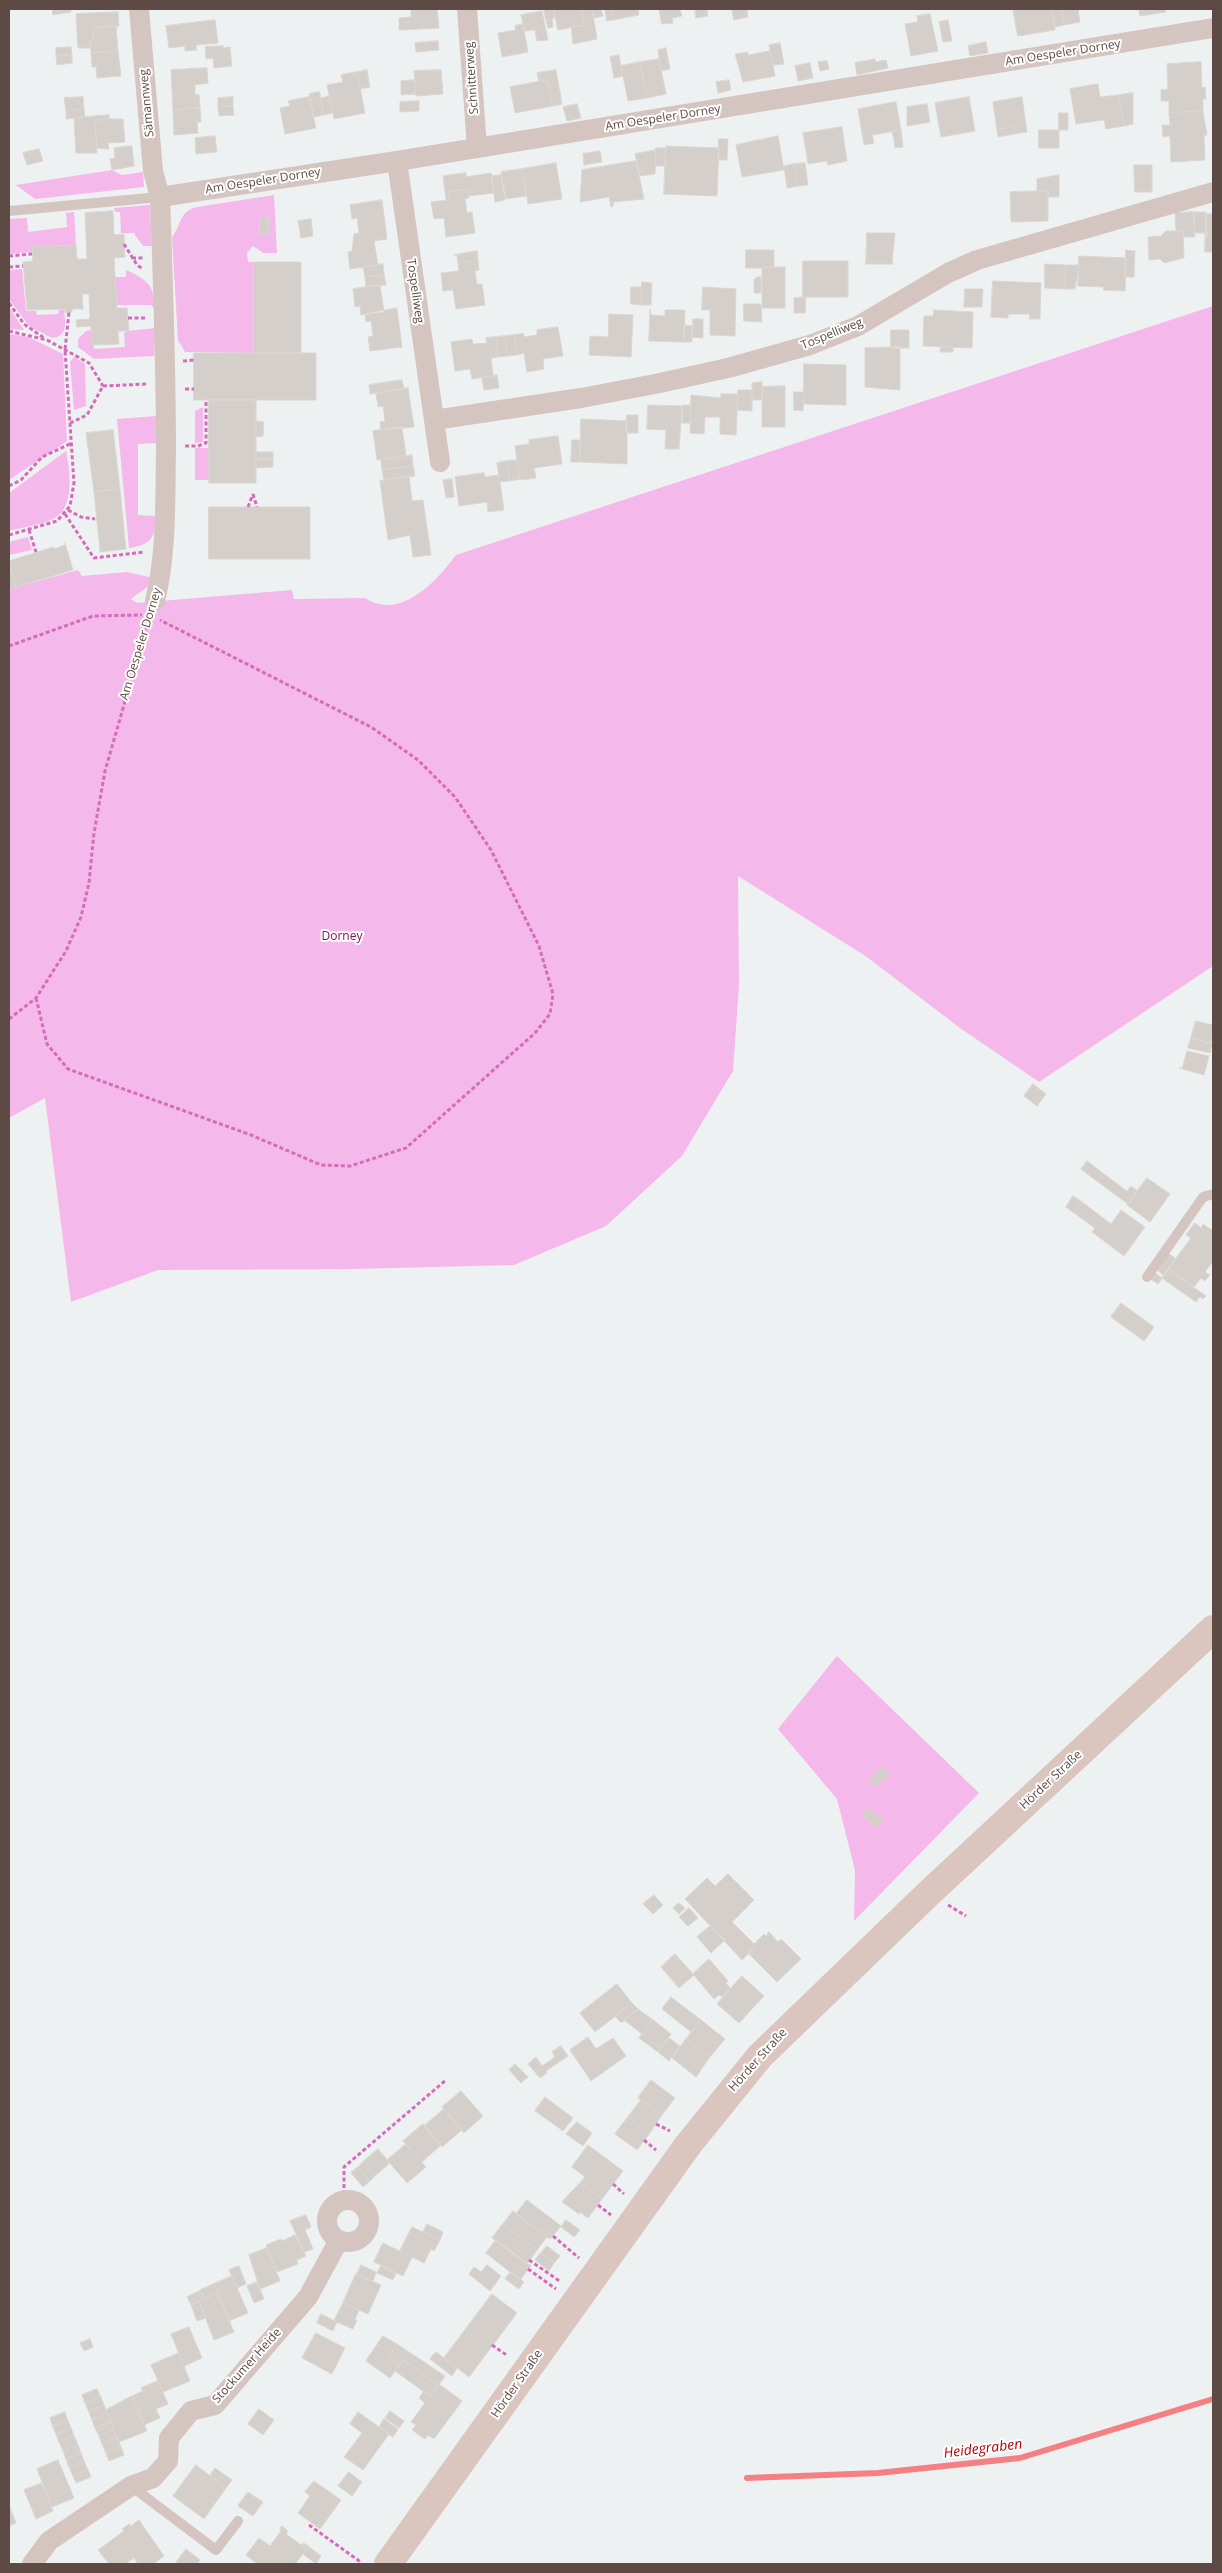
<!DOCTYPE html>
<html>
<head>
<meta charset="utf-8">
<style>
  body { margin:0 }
  #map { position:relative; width:1222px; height:2573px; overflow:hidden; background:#eef1f1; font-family:"Open Sans",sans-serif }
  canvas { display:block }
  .frame { position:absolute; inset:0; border:10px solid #5e4a44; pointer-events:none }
</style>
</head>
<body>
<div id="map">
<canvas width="1222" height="2573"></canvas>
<div class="frame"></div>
</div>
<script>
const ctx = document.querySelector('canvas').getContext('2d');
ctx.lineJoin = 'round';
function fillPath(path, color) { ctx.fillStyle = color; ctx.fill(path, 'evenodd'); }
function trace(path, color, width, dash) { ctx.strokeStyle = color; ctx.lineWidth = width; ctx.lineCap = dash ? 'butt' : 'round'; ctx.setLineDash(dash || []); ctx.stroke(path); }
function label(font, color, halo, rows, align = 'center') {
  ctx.font = font + ' "Open Sans",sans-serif'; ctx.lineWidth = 4; ctx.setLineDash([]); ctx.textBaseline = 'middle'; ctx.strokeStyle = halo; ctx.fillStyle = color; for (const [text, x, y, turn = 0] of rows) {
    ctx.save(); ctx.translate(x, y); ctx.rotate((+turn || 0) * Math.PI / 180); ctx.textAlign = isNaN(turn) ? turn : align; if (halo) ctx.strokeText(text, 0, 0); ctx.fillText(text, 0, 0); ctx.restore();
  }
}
fillPath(new Path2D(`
  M112 170 122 175 143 172 144 187 35 199 16 185Z
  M274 195 277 253H263L253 246 247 253 248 262H254V353L185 352 178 340 172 237C182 225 178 212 197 207Z
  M150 205 152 246H143L135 235V233H121L120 212H115L114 208Z
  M74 212 76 245 32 247V252L9 254V219L27 218 28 232 67 227 66 213Z
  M22 269 26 311H36L37 315 58 314 59 310 64 309C65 322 69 336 52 338L29 326 9 299V270Z
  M126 270C148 280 154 285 155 309L151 305H117L115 277H126Z
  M1213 306V966L1039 1082 960 1028 867 957 738 876 739 985 733 1071 682 1156 606 1226 514 1265 353 1269 158 1270 71 1302 45 1098 9 1118V589L78 570 82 576 127 572 158 579 131 599 137 603 292 590 294 599 365 598C400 621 436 582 456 555Z
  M9 307 24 330 9 329Z
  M156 328 154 356 94 359 78 347V339L86 331 91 330 94 349 125 347 124 333 127 331Z
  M9 334 28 337 63 354 67 441 9 480Z
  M74 357 85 364 86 406 74 410 70 362Z
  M203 407V442L195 443V411Z
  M157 416V443L138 444V515L156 516C155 538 152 544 129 548L117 419Z
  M195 448H209V480H195Z
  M66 451C70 470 75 506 55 518 42 525 23 527 9 531V493Z
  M28 537 32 550 9 555V542Z
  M837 1656 979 1793 854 1921 855 1870 837 1799 778 1729Z`), '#f4b8eb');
trace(new Path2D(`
  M747 2478 878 2473 1020 2458 1213 2399`), '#f58084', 6);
const building = new Path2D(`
  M53 9H71V12L53 15Z
  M411 9H437L439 28 399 30V18L411 17Z
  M544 9H554L555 18 546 20Z
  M554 9H581L584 25 558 30Z
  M581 9H592L597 39 573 44 571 27 584 25Z
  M592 9H601L603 16 594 18Z
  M605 9H611L613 20 607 21Z
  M611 9H638L639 15 613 20Z
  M659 9H680L682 16 672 18 673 23 662 24Z
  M695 9H707L708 16 696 18Z
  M732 9H747L748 17 734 20Z
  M1013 9H1052L1055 30 1018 36Z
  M1052 9H1061L1064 25 1055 27Z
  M1061 9H1078L1080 22 1064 25Z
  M1139 9H1165L1166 12 1140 16Z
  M542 11 548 40 537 41 535 30 525 31 521 15Z
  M118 12 119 26 93 28 94 39 90 40 91 48H78L76 14Z
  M930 14 938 51 911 56 905 24 918 22 917 16Z
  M552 19 553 27 548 28 546 20Z
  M215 20 218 43 196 45 197 50 185 51V46L169 48 166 26Z
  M948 20 952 41 943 42 939 22Z
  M523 24 528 52 502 57 498 33 516 30 515 26Z
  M116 26 118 51 91 53 90 40 94 39 93 28Z
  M438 41 439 50 416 52 415 43Z
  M986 42 988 53 970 56 968 46Z
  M780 43 784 64 773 65 769 45Z
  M223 46V48L230 47 232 66 214 68 213 58 206 59 205 47Z
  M71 47 72 55 56 56V48Z
  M666 48 670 69 661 71 658 50Z
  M118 51 121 76 97 78 96 67H92L91 53Z
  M770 51 775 76 743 82 735 54 748 52V55Z
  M72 55V63L57 65 56 56Z
  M619 55 623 76 614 78 610 57Z
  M659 59 666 94 647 98 640 62Z
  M875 59V62L886 60 888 68 857 75 855 63Z
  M827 61 829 69 820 71 818 62Z
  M640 62 647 98 628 101 621 66Z
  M1201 62 1202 88 1205 87 1206 99H1203V111L1169 113V101H1161V90L1168 89 1167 64Z
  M810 63 813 78 798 81 795 66Z
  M207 68 208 83 195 85V95L199 94 200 108 173 110 171 70Z
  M367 70 370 87 360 89 357 72Z
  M441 70 443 94 416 96 414 71Z
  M556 70 562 104 553 106 548 80 539 82 537 73Z
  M357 72 365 113 334 119 327 85 343 82 341 75Z
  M415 80 416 94 401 95V81Z
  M548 80 553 106 515 113 510 87Z
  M729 80 731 90 718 93 716 82Z
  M1098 84 1100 97 1119 95 1124 126 1106 129 1104 120 1076 124 1070 89Z
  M319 92 321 98 329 96 333 113 324 115Z
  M319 92 324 115 314 117 309 94Z
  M1133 93V124L1124 126 1119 95Z
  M83 97 84 109 66 110 64 98Z
  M233 97V106L218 107V98Z
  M309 97 316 128 285 134 280 108 290 106 288 101Z
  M969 97 975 131 941 137 935 103Z
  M1022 97 1027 132 1014 134 1013 127 997 130 993 102Z
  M419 101V111L400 112V102Z
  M896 102 901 130 872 135 874 143 864 145 858 109Z
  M577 104 581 118 567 121 563 107Z
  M927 104 930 122 907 126V107Z
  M233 106 234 115 219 116 218 107Z
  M200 108 201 122H197L198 133 174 135 173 110Z
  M84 109 85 117 66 119V110Z
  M1203 111 1207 135H1204L1205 160 1171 162 1170 136 1163 137 1162 125H1170L1169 113Z
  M1059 113H1068V130H1059Z
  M109 115V119L95 121 97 153H76L74 118Z
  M109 119H123L125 142 108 143 109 149 97 148 95 121Z
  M842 127 847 161 828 165 827 161 808 164 803 133Z
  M1013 127 1014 134 998 137 997 130Z
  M901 130 902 138 894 140 892 131Z
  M1039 130H1059V148H1039Z
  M215 136 217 152 196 154 195 138Z
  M778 136 784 170 742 177 736 145Z
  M902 138 903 147 895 148 894 140Z
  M719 139H728L727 160H718Z
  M132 146 134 166 112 170 110 159 115 158 114 148Z
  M666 146 719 148 717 196 664 194Z
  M656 148H666L665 166H656Z
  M39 149 43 161 27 165 23 153Z
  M656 150 655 174 640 176 635 154Z
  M600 151 602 162 584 165 583 154Z
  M636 161 644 199 613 202V206L611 207 609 197 580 202 582 170Z
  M556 163 562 199 528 204 522 169Z
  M805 163 808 185 798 186 794 164Z
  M794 164 798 186 787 188 784 166Z
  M1134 165H1152V192H1135Z
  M522 169 526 196 506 199 501 172Z
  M466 173V177L491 173 494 193 469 196 468 189 448 192 449 200H446L443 176Z
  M501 175 505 200 495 202 492 176Z
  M1059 175V197H1048V191H1037V179Z
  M468 189 469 198 465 199 467 213 472 212 475 233 446 237 444 218 434 219 431 202 449 200 448 192Z
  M1037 191H1048V221L1011 222 1010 192Z
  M382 200 387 239 374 241 378 265 350 269 348 252 352 251 354 234 359 233 357 218 352 219 350 205Z
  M113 211 114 235 124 234 125 257 114 258 117 308H127L129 331H118L119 344 92 345 91 326 77 327 76 320 90 319 89 294H82L83 309H72V312L65 313V309L27 310 23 262 33 261 32 247 76 245 77 259H87L85 213Z
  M1193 212 1195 237H1184L1183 231H1176L1175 213Z
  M1194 212H1206L1207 238 1204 233H1195Z
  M1206 214H1213V252H1205Z
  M260 217H269V234H260Z
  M311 219 313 236 301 238 298 221Z
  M1166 231H1183L1184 258 1164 263 1160 259 1149 260 1148 237 1161 236Z
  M867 233H895L892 263 894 264H866Z
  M746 250H774V268H746Z
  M1126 250 1135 251 1134 277H1125Z
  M477 251 478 260 458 263 457 255H454Z
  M1079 256 1126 258 1125 291 1103 290 1104 287 1078 286Z
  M478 260 479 270 475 271 477 284H482L485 305 456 309 453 290 443 291 441 273 459 271 458 263Z
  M803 261H848V297H803Z
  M254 262H301V353H254Z
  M383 264 384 275 365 277 363 267Z
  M1045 264 1066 265 1065 289 1045 288Z
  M1066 265H1079L1075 289H1065Z
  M785 267V308H762V268Z
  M384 275 386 285 366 287 365 277Z
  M757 277H761V293H754V280Z
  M993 281 1041 283 1040 319H1029L1030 314H1008V318L991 317Z
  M642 282 652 283 651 305H641Z
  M380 285 384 312 361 315 360 306 355 307 353 289Z
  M631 287H642L641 305 631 304Z
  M703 287 736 289 735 336 710 335V310H702Z
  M965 289H983L982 307H964Z
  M803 297H806L805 313H794V298Z
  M744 304H761L762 322 744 321Z
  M397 308 402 347 370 351 368 337 373 336 371 321 366 322 365 314Z
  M650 309 651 315 665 316V310H685L684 342 649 341Z
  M934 310 973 312 972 348 923 346 924 316H933Z
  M609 314 633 315 631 357 589 355 590 336 608 337Z
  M693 319H703V338L692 337Z
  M684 325 692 326V342H684Z
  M558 327 563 356 543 359 544 369 527 372 524 353 517 355 514 335 523 333 524 337 537 335V330Z
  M891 330H909V348H891Z
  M514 335 517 355 507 356 505 336Z
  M505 336 507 356 498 357 496 337Z
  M496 337 498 357 491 358 493 376 472 379 470 369 455 371 451 342 472 339 473 344 487 343 486 338Z
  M900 347V390L865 387V348Z
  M941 347H953V352H940Z
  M194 353H316V400H194Z
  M804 364 846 365V405L804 404Z
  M497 375 499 388 484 390 482 378Z
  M402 380 404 389 370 394 369 385Z
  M762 382V400H752V383Z
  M785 386V427H762V387Z
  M408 388 414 427 381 430 380 422 385 421 383 406 378 407 376 393Z
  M738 390H752V411L737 410Z
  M794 392H804L803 411 794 410Z
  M721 394H738L736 435 720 434V417H705L704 434 690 433 691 395 721 398Z
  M209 400H256V483H209Z
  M648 405 682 406 679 449H665L666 430 647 429Z
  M683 405H691L690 423H682Z
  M627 415H638V433H626Z
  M581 419 627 421V464L580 462Z
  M256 421 264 422 263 436 256 437Z
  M402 427 406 456 377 460 373 431Z
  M113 430 120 489 94 492 86 433Z
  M558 436 562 464 534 468 536 478 520 480 515 446 529 444V440Z
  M572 440H581L580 462H571Z
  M256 452H273V459H256Z
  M412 455 413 466 382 470 381 460Z
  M256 459H273V467L256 468Z
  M517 460 520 479 510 481 507 461Z
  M507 461 510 481 500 482 497 463Z
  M413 466 415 476 384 480 382 470Z
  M484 473 485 477 499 475 504 510 488 512 487 502 459 506 455 477Z
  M409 476 412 501 423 500 431 555 413 557 410 535 388 540 380 481Z
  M452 479 454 497 446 498 443 480Z
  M120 489 126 549 99 552 100 551 94 492Z
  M209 507H310V559H209Z
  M65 543 73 570 16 587 9 561 53 547 54 549 65 545Z
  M9 563 16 587 9 589Z
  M1196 1021 1213 1025 1211 1043 1191 1038Z
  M1191 1038 1212 1044 1210 1053 1188 1048Z
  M1187 1051 1209 1056 1204 1075 1179 1068H1182Z
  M1033 1084 1046 1094 1037 1106 1024 1096Z
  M1087 1161 1104 1174 1098 1182 1081 1169Z
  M1104 1174 1127 1191 1131 1186 1138 1191 1128 1204 1098 1182Z
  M1147 1178 1170 1194 1150 1222 1127 1205Z
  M1073 1196 1082 1202 1074 1213 1066 1207Z
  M1082 1202 1111 1224 1121 1210 1145 1227 1124 1256 1092 1232 1095 1228 1074 1213Z
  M1195 1223 1201 1228 1203 1224 1213 1231V1261L1205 1272 1210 1275 1205 1281 1201 1278 1194 1287 1168 1269 1191 1238 1186 1235Z
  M1168 1253 1176 1259 1164 1276 1156 1269Z
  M1168 1269 1206 1296 1203 1299 1200 1297 1196 1302 1162 1278Z
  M1154 1272 1162 1278 1158 1284 1149 1278Z
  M1121 1303 1154 1327 1144 1341 1111 1317Z
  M883 1766 891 1774 874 1787 868 1781Z
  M869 1808 883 1821 877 1828 863 1815Z
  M728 1874 754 1900 732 1922 756 1946 742 1960 685 1899 707 1878 715 1886Z
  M654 1895 663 1905 653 1914 643 1904Z
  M679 1903 685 1908 679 1914 673 1908Z
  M689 1908 698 1918 688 1926 679 1917Z
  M710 1926 725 1940 711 1953 697 1937Z
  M769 1932 778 1942 781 1939 801 1959 777 1982 748 1953 756 1946 754 1944 764 1934 766 1936Z
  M675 1954 694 1975 679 1988 661 1967Z
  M709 1959 728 1981 726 1983 730 1988 722 1997 719 1995 714 1999 693 1974Z
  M742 1976 764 1996 739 2023 717 2004Z
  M617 1984 632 2003 595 2032 580 2013Z
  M671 1997 701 2020 691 2032 662 2009Z
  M632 2003 638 2009 621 2023 615 2016Z
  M638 2009 653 2020 642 2034 624 2020Z
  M653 2020 671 2034 660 2049 642 2034Z
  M701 2020 725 2039 710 2057 686 2039Z
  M642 2034 660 2049 658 2052 639 2038Z
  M588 2037 596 2049 613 2038 626 2056 591 2081 570 2050Z
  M669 2038 680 2046 669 2061 658 2052Z
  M686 2039 710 2057 696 2077 672 2058Z
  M561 2046 568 2056 546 2071 547 2073 540 2078 528 2064 536 2057 542 2066 555 2057 552 2052Z
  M515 2064 528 2077 521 2083 509 2070Z
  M651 2080 675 2098 662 2115 638 2098Z
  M461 2091 483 2116 464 2133 442 2107Z
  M545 2097 573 2118 563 2131 535 2111Z
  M641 2100 662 2115 650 2133 628 2117Z
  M444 2109 462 2130 442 2147 424 2126Z
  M628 2117 650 2133 637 2150 615 2134Z
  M577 2122 592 2133 583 2146 566 2134Z
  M423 2124 441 2145 422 2162 403 2141Z
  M406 2144 426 2167 407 2183 387 2160Z
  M588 2145 623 2171 602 2199 580 2183 585 2177 572 2167Z
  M378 2149 390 2163 383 2169 371 2155Z
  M371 2155 383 2169 376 2175 364 2161Z
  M364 2161 376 2175 370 2181 358 2167Z
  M358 2167 370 2181 363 2187 351 2173Z
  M580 2183 602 2199 588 2218 580 2212 579 2214 562 2202Z
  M527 2200 561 2226 550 2239 516 2214Z
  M513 2211 547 2237 537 2250 503 2224Z
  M306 2215 311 2227 305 2230 313 2249 304 2252 290 2221Z
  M566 2220 580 2230 574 2237 561 2227Z
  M427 2224 443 2232 440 2240 423 2232Z
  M503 2224 537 2250 527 2264 492 2238Z
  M412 2227 440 2240 434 2251 431 2249 424 2263 400 2251Z
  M295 2235 306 2256 297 2260 298 2264 277 2272 266 2245 281 2239 282 2241Z
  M496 2240 531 2266 520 2280 486 2253Z
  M383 2243 412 2257 403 2276 374 2262Z
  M547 2246 560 2256 554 2263 541 2253Z
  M267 2248 280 2281 260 2289 249 2255Z
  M541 2253 554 2263 549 2271 535 2260Z
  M361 2265 376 2272 373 2281 357 2274Z
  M487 2265 501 2276 490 2291 469 2274 474 2267 481 2272Z
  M239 2266 246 2284 237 2288 229 2270Z
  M381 2266 396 2273 393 2280 377 2273Z
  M511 2272 524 2282 519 2289 505 2279Z
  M356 2274 381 2285 368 2314 343 2303Z
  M232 2276 248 2313 229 2321 214 2284Z
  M257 2282 264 2299 254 2303 247 2286Z
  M214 2284 218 2293 204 2299 200 2290Z
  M200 2291 204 2299 191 2305 187 2297Z
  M218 2293 234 2332 214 2340 199 2301Z
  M492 2294 517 2313 469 2377 444 2358Z
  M199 2301 206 2318 197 2321 191 2305Z
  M343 2303 359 2310 355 2319 339 2311Z
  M339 2311 357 2320 353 2329 334 2321Z
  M321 2314 337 2322 333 2331 317 2323Z
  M189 2327 202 2358 184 2366 171 2334Z
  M316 2333 345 2348 332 2374 302 2358Z
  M383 2336 397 2344 389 2357 400 2364 390 2378 366 2361Z
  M90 2339 93 2347 84 2351 80 2343Z
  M397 2344 445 2376 438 2386 404 2360 400 2364 389 2357Z
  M436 2352 457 2368 452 2376 430 2359Z
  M179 2353 190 2381 163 2392 151 2365Z
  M404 2360 438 2386 430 2396 395 2371Z
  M158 2381 168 2404 156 2409 160 2418 144 2425 132 2396 143 2391 141 2388Z
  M439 2384 462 2401 434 2439 428 2435 425 2439 412 2430 416 2425 411 2422 425 2403 419 2398 424 2391 430 2396Z
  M97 2389 101 2397 85 2403 82 2395Z
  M132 2396 147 2431 119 2442 106 2410Z
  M101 2397 104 2405 89 2412 85 2403Z
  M104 2405 107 2413 92 2420 89 2412Z
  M259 2409 274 2420 263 2435 248 2424Z
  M390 2411 404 2421 399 2428 385 2418Z
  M65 2412 68 2421 53 2427 50 2418Z
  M358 2412 389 2434 363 2470 344 2457 362 2433 350 2424Z
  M107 2413 111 2422 95 2428 92 2420Z
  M384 2419 398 2429 393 2437 379 2427Z
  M68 2421 71 2428 56 2434 53 2427Z
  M111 2422 114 2430 99 2436 95 2428Z
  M71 2428 74 2436 59 2442 56 2434Z
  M114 2430 117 2438 102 2444 99 2436Z
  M74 2436 78 2445 63 2451 59 2442Z
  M117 2438 121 2447 106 2453 102 2444Z
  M78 2445 81 2453 66 2459 63 2451Z
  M121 2447 124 2455 109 2461 106 2453Z
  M81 2453 84 2461 69 2467 66 2459Z
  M58 2460 74 2498 52 2507 37 2469Z
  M84 2461 88 2470 73 2476 69 2467Z
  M196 2465 226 2488 204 2519 173 2496Z
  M215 2468 232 2480 226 2488 210 2476Z
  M88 2470 91 2477 76 2483 73 2476Z
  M349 2472 362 2482 352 2496 338 2486Z
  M314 2481 341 2500 320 2529 298 2513 310 2496 305 2492Z
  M42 2483 53 2511 36 2519 24 2490Z
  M248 2492 263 2502 253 2516 238 2506Z
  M9 2505 16 2523 9 2526Z
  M139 2520 164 2556 153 2564H138L134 2558 125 2564H109L98 2550 124 2531 122 2529 129 2524 131 2526Z
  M282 2526 288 2531 286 2534 307 2549 295 2564H257L246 2555 259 2538 270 2546 281 2531 280 2530Z
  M304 2543 321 2556 316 2564 303 2554 307 2549 302 2546Z
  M186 2549 200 2560 197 2564H175Z`);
fillPath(building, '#d4cfca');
trace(building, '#dbd6d2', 1);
trace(new Path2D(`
  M124 244 137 265 143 269
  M9 256 32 254
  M132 258H144
  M9 267 23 266
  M9 303 24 324 44 338
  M128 318H145
  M9 331 47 340 89 363 103 386
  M183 361 194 360
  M103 386 147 384
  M185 389H194
  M70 423 87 415 103 386
  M185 446H198L206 443V400
  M9 486 21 480 42 457 72 443
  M253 494 257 507
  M248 507 253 494
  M68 510 81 517 95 519
  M65 514 94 558 144 552
  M29 530 36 552
  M9 535 57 521 70 506 74 483 65 350 69 312
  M9 646 93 616 142 615
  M36 998 47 1044 68 1069 251 1135 321 1165 350 1166 406 1148 535 1033 550 1014 553 994 539 946 491 850 455 797 418 760 371 727 160 620
  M9 1019 36 998 66 951 81 917 89 883 94 833 105 771 149 618
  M948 1905 966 1916
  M656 2124 670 2131
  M644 2140 656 2150
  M613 2184 624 2194
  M344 2201V2167L446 2080
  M598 2205 611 2215
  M553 2236 579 2258
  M529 2260 561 2282
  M528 2269 556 2289
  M492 2345 508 2356
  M309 2525 362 2563`), '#d56cba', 3, [4, 2.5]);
trace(new Path2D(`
  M9 211 160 197
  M1147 1277 1203 1197 1213 1194
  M131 2486 216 2550 238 2521`), '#d5c5c0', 10);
trace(new Path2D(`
  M139 9 153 171 160 197C163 281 166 365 166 449 165 499 167 552 155 601
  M467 9 477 148
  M397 161 440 462
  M160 197 397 161 1213 28
  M434 420 581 398 655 384 728 368 810 345 858 326 948 273 977 260 1213 192
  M327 2221a21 21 0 1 1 42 0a21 21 0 1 1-42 0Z
  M32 2564 49 2541 131 2486 153 2478 168 2461 169 2438 191 2411 215 2405 308 2297 339 2240`), '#d5c5c0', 20);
trace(new Path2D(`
  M388 2564 688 2145 760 2056 929 1893 1213 1629`), '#dac6bf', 28);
label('12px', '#5e4a44', '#fff', [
  ["Am Oespeler Dorney",1063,53,-9],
  ["Schnitterweg",472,78,-94],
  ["Sämannweg",147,103,-95],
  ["Am Oespeler Dorney",663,118,-9],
  ["Am Oespeler Dorney",263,181,-9],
  ["Tospelliweg",415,291,82],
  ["Tospelliweg",832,334,-22],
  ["Am Oespeler Dorney",141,644,-73],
  ["Hörder Straße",1051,1780,-43],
  ["Hörder Straße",758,2060,-48],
  ["Stockumer Heide",247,2366,-48],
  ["Hörder Straße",517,2384,-55]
]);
label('12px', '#880d68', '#fff', [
  ["Dorney",342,937]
]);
label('italic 14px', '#b50006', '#fff', [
  ["Heidegraben",983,2449,-7]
]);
</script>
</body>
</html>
